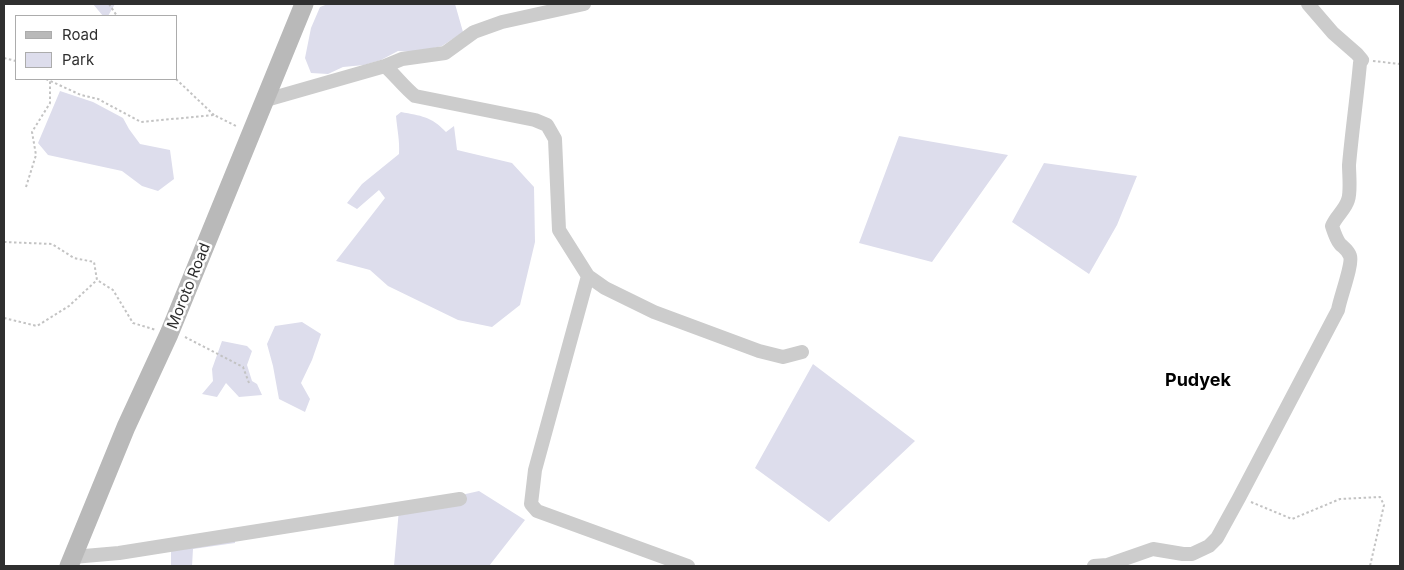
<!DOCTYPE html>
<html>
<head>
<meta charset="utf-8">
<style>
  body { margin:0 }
  #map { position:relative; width:1404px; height:570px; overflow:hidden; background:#fff; font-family:Inter,sans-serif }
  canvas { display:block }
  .frame { position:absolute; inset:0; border:5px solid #2f2f2f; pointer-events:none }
  .legend { position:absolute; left:15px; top:15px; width:162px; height:65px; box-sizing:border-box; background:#fff; border:1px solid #acacac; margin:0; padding:6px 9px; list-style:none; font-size:15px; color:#2f2f2f }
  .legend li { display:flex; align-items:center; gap:10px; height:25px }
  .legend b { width:25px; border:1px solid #acacac }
</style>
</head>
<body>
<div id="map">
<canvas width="1404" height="570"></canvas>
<div class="frame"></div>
<ul class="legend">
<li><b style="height:6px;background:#b9b9b9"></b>Road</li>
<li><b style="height:14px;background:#ddddec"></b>Park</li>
</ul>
</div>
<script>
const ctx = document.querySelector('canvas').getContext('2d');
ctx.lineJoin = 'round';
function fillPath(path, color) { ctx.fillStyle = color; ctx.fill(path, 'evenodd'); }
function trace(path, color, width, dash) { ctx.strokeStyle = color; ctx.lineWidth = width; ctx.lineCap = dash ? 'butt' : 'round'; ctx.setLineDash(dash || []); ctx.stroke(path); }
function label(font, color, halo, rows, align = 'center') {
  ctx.font = font + ' Inter,sans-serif'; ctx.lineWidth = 5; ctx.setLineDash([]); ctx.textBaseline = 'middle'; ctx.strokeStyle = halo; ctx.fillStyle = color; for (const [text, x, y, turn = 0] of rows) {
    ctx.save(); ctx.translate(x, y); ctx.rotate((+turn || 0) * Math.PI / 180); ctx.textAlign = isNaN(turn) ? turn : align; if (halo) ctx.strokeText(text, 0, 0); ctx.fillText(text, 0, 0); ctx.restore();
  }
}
fillPath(new Path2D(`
  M93 4H115L108 16H103Z
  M328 4H455L463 32 442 46 417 52 398 51 381 60 364 65 343 67 328 74 311 73 305 58 311 28 320 7Z
  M60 91 93 102 123 118 129 129 140 144 170 150 174 179 158 191 142 186 122 171 48 155 38 143Z
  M401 112C421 116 431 116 446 132L454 126 457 150 512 163 534 187 535 242 520 305 492 327 458 320 388 286 370 270 336 261 385 198 379 190 357 209 347 203 362 184 399 154C400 141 397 129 396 116Z
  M899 136 1008 155 932 262 859 243Z
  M1044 163 1137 176 1117 225 1089 274 1012 222Z
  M302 322 321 334 312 360 301 383 310 399 305 412 279 399 273 366 267 344 275 326Z
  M222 341 247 346 252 351 247 365 252 381 257 384 262 395 239 397 226 383 217 397 202 394 213 381 212 369Z
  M813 364 915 441 829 522 755 468Z
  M479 491 525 520 489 566H394L399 509Z
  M235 535V543L193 549 192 566H171V552L175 546Z`), '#ddddec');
trace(new Path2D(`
  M109 4 117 16
  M4 58 16 61
  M1373 61 1400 64
  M46 79 81 95 98 99 141 122 214 115 238 127
  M176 79 214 115
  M26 187 36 155 32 132 50 103V81
  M4 242 52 244 74 258 94 262 97 280 113 290 133 323 156 330
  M4 318 37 326 69 306 97 280
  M185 337 243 367 249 383
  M1251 502 1292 519 1340 499 1380 497 1384 505 1370 566`), '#c3c3c3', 2, [2.5, 2.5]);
trace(new Path2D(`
  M385 66C396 76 404 87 415 96L535 120 547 125 555 139 559 230 588 276 605 288 654 312 759 351 783 357 802 352
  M266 100 385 66 402 59 445 53 474 32 502 22 584 4
  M588 276 535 470 531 504 537 511 688 566
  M73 557 119 553 460 499
  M1094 566 1107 565 1153 549 1183 554H1192L1209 546 1217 538 1239 498 1338 310C1340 298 1353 264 1350 256 1348 250 1344 248 1340 244 1336 239 1334 232 1332 226 1336 216 1345 210 1348 200 1351 192 1349 174 1349 165 1352 131 1357 97 1360 63L1362 60 1357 54 1333 33 1308 4`), '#ccc', 14);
trace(new Path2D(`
  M69 566 126 427 169 334 304 4`), '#b9b9b9', 19);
label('15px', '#2f2f2f', '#fff', [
  ["Moroto Road",189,286,-68]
]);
label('bold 18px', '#000', '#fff', [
  ["Pudyek",1198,381]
]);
</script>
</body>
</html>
